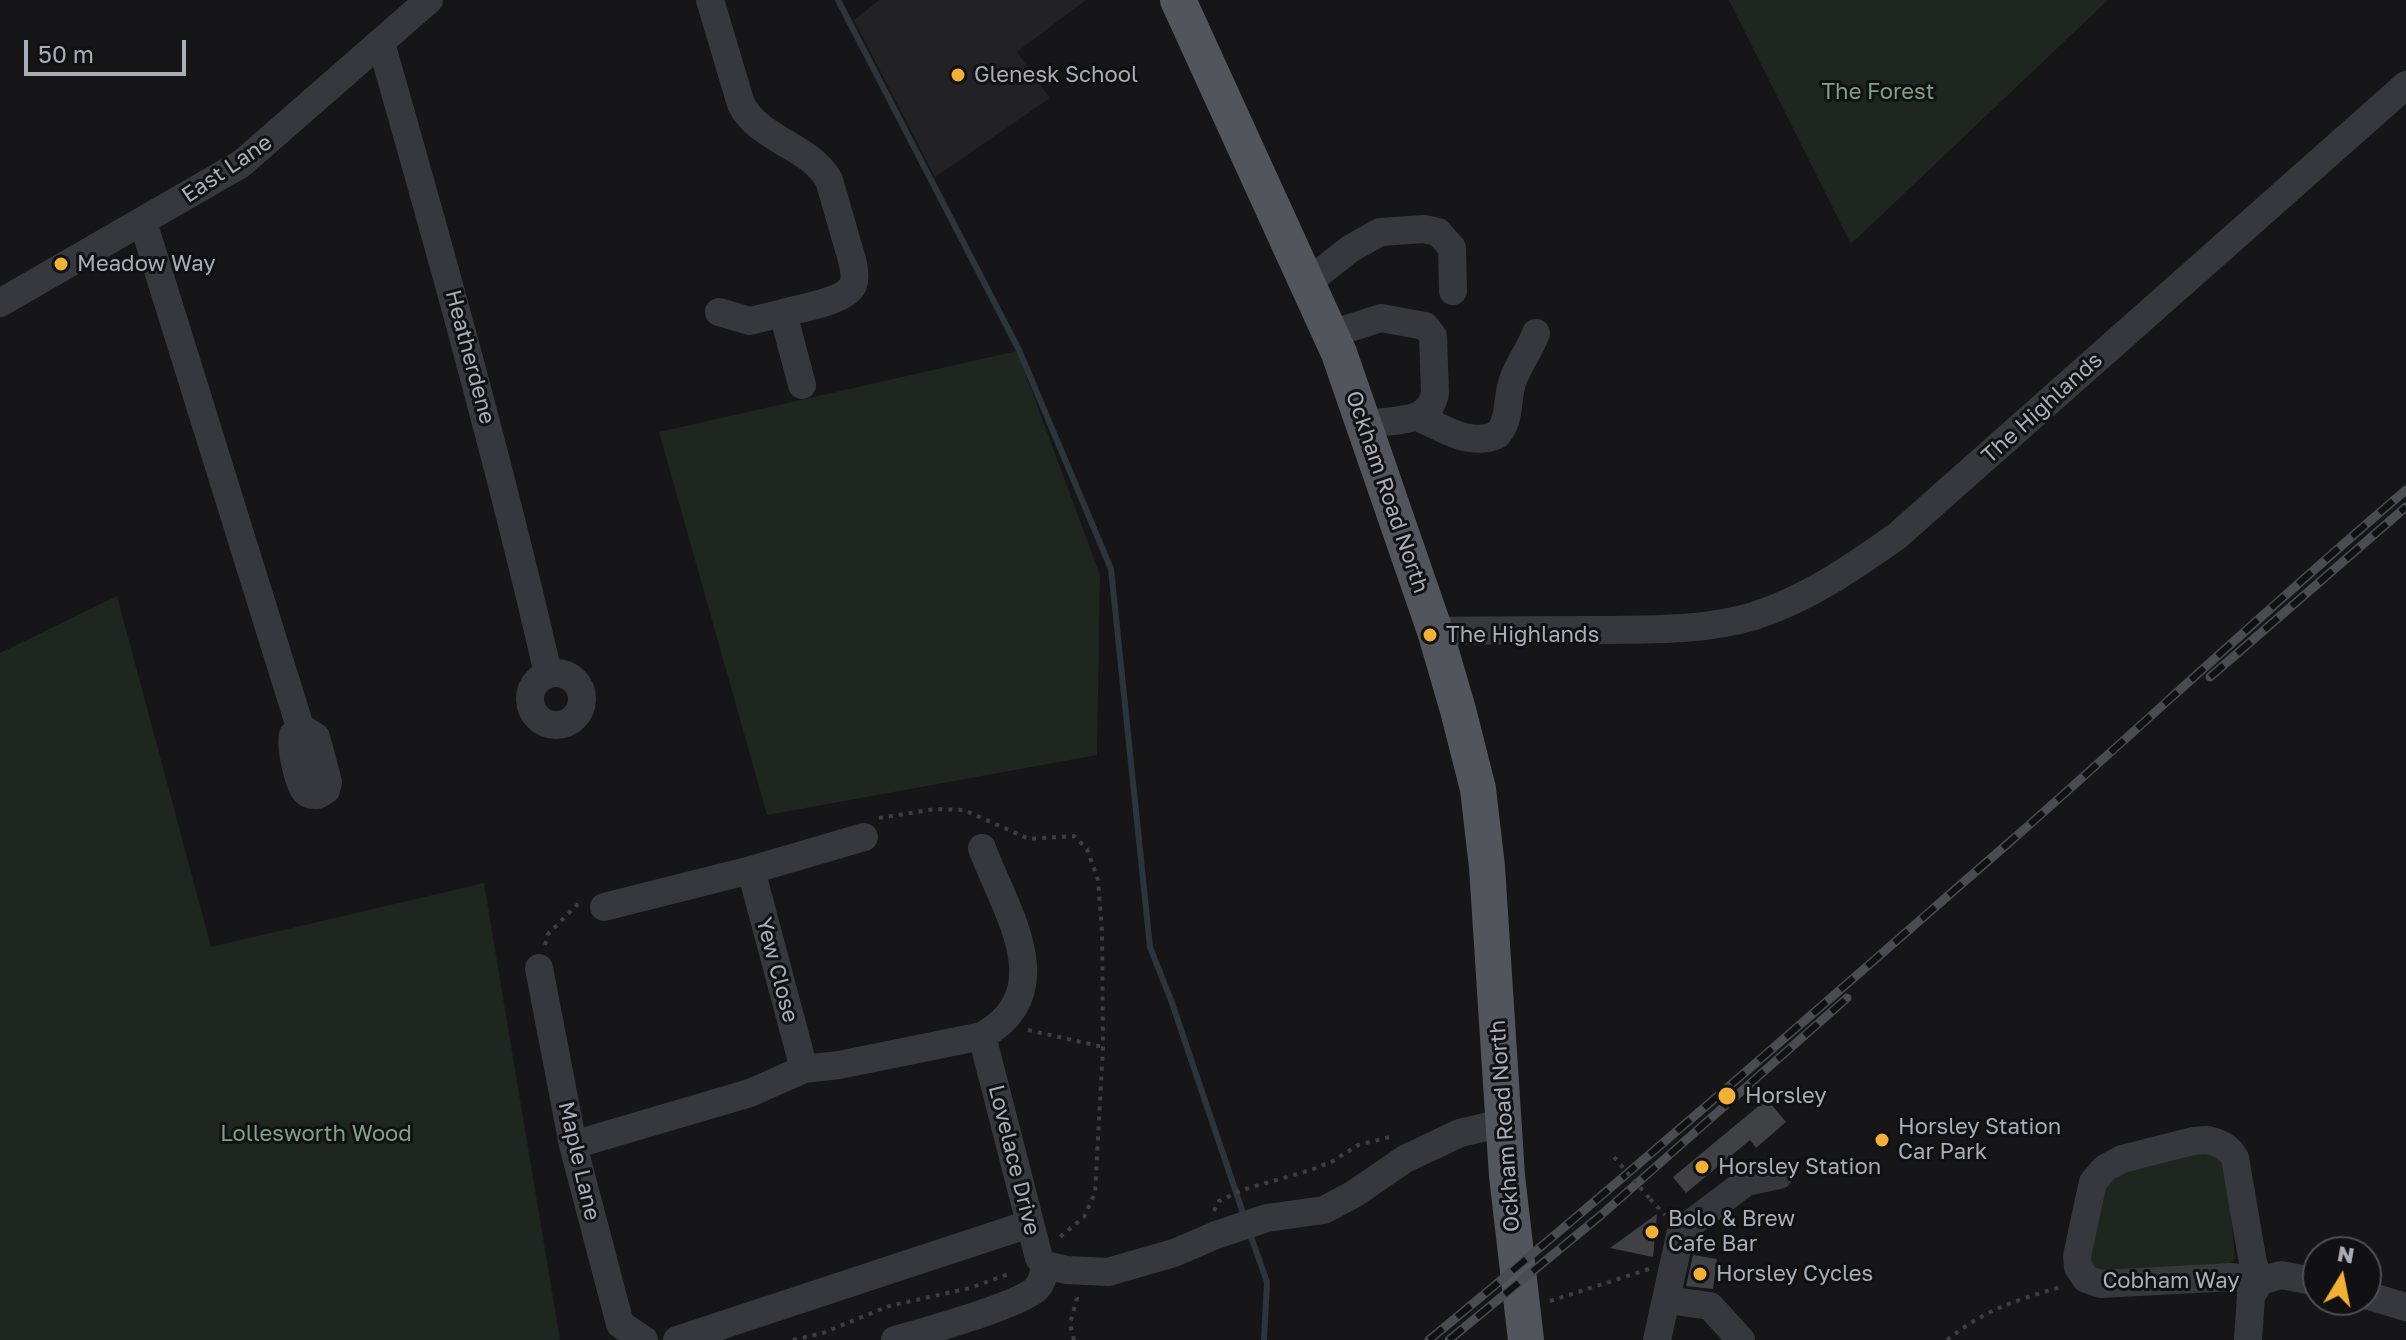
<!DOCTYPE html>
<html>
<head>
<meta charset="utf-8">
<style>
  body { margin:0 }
  #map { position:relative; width:2406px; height:1340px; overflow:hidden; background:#161618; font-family:"Golos Text",sans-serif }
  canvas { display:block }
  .north { position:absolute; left:2302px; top:1236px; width:80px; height:80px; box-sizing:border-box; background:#111113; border:2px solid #4d4f55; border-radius:50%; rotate:10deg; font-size:22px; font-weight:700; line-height:32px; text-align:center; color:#a8adb8 }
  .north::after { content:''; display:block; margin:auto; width:28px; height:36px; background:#f2b134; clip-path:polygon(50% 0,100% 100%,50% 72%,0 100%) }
  .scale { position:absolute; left:24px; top:40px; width:162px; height:36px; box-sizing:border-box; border:4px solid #a8adb8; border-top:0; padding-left:10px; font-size:24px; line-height:28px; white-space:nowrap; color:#a8adb8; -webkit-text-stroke:6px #111113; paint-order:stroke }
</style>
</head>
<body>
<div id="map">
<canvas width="2406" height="1340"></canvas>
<div class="north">N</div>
<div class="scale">50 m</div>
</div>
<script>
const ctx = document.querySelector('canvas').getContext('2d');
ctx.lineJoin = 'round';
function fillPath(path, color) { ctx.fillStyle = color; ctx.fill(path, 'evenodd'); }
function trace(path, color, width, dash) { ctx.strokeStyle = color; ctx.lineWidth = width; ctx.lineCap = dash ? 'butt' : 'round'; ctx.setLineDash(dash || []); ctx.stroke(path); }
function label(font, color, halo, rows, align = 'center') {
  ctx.font = font + ' "Golos Text",sans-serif'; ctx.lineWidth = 6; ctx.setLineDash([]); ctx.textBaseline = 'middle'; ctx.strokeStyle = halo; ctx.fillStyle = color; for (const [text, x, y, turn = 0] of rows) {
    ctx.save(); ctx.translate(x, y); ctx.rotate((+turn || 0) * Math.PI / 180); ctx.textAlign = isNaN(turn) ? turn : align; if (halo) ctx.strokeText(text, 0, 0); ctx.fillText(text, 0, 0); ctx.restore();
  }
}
fillPath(new Path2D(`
  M879 0H1086L1017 52 1050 98 935 177 854 20Z`), '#222225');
fillPath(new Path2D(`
  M1729 0H2108L1851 244Z
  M1017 351 1100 575 1097 755 767 815 659 432Z
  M117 596 211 947 484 883 560 1340H0V653Z
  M2201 1145 2226 1158 2235 1259 2226 1267 2096 1277 2083 1259 2106 1176Z`), '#1e261f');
trace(new Path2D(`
  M838 0 1019 350 1111 569 1150 947 1172 1003 1244 1216
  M1249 1231 1267 1282 1264 1340`), '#2c353c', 6);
fillPath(new Path2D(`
  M1767 1099 1786 1122 1756 1148 1750 1140 1686 1193 1673 1177Z
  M1657 1214 1653 1257 1610 1248Z
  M1693 1255 1717 1259 1713 1289 1686 1286Z`), '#404145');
trace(new Path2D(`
  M879 818 936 809 964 810 1029 839 1074 836 1087 849 1098 880 1102 931 1103 1047 1095 1193 1084 1217 1059 1238
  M545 945 548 934 577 905 583 903
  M1028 1030 1103 1047
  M1650 1199 1665 1215
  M1214 1211 1219 1201 1242 1190 1311 1170 1333 1161 1358 1145 1390 1137
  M1550 1301 1649 1269
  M793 1340 823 1333 889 1306 970 1288 1009 1274
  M1074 1340 1070 1324 1077 1298 1075 1292
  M1947 1340C1984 1310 2016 1300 2061 1287`), '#3d3f44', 4, [4, 6]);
trace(new Path2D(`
  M710 0 741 104C760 141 808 144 829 180L852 260C854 268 856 278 853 285 845 302 800 308 783 313L802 385
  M381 43C441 253 499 461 548 673
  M143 222 301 730
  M1307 283 1350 249 1380 232 1424 229 1438 232 1452 248 1453 291
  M0 303 241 164 429 0
  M719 312 750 321 783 313
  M1331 334 1381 318 1425 326 1433 336 1435 393C1429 427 1390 418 1364 425
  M1418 417C1444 428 1468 447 1497 435 1511 421 1506 398 1513 380 1519 363 1530 350 1536 333
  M1435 631C1491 630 1546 630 1601 630 1652 629 1704 631 1754 616 1807 599 1852 568 1897 536L2406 85
  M530 699a26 26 0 1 1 52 0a26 26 0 1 1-52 0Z
  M305 730 316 737 328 782 326 790 318 795C313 795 310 796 306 792 298 785 290 744 293 735Z
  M982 848C1005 911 1062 991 982 1036
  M751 870 804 1069
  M604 907 751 870 864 837
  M539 968 573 1145 620 1324 644 1340
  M2207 1140C2220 1143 2228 1146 2235 1158L2253 1263 2260 1281 2233 1277 2101 1284 2086 1279 2078 1267 2077 1256 2093 1182 2105 1168 2122 1159 2193 1141Z
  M573 1145 750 1093 804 1069 839 1065 982 1036 1039 1258 1045 1265 1067 1270 1108 1272 1174 1253 1216 1235 1267 1218 1324 1210 1354 1194 1405 1159 1460 1133 1503 1123
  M2366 1295 2406 1307
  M1667 1300 1710 1306 1741 1340
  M677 1340 1029 1224
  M895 1340C923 1332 1021 1305 1037 1288 1043 1281 1044 1273 1045 1265
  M1657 1340 1681 1231 1746 1182 1779 1175
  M2248 1340 2251 1296 2260 1281 2281 1275 2318 1282`), '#37383d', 28);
trace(new Path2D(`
  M1178 0 1339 353 1435 631 1458 710 1478 789 1487 867 1507 1176 1526 1340`), '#53555c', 36);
const rail = new Path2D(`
  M2210 677 2406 507
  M1429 1340C1627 1177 1819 1008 2012 840 2144 724 2272 604 2406 490
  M1449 1340 1600 1216 1847 998`);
trace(rail, '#4a4c52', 9);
trace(rail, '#111113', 6, [18]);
trace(new Path2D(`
  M1614 1157 1650 1199`), '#3d3f44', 4, [4, 6]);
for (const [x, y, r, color] of [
  [958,75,8,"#f2b134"],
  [61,264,8,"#f2b134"],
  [1430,635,8,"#f2b134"],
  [1727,1096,10,"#f2b134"],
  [1882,1140,8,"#f2b134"],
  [1702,1167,8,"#f2b134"],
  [1652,1232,8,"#f2b134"],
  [1700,1274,8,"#f2b134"]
]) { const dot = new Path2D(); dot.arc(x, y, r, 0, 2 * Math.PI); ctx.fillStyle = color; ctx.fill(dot); trace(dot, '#111113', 3); }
label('22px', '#a8adb8', '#111113', [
  ["Glenesk School",974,75],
  ["Meadow Way",77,264],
  ["The Highlands",1446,635],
  ["Horsley",1745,1096],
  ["Horsley Station",1898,1127],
  ["Car Park",1898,1152],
  ["Horsley Station",1718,1167],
  ["Bolo & Brew",1668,1219],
  ["Cafe Bar",1668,1244],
  ["Horsley Cycles",1716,1274]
], 'left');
label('22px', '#7fa381', '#111113', [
  ["The Forest",1878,92],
  ["Lollesworth Wood",316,1134]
]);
label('22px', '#a8adb8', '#111113', [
  ["East Lane",227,169,-34],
  ["Heatherdene",470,357,75],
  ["The Highlands",2042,408,-42],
  ["Ockham Road North",1387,492,71],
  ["Yew Close",777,970,75],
  ["Ockham Road North",1505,1126,-94],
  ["Lovelace Drive",1014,1160,76],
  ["Maple Lane",579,1161,77],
  ["Cobham Way",2171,1281]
]);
</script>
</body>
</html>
